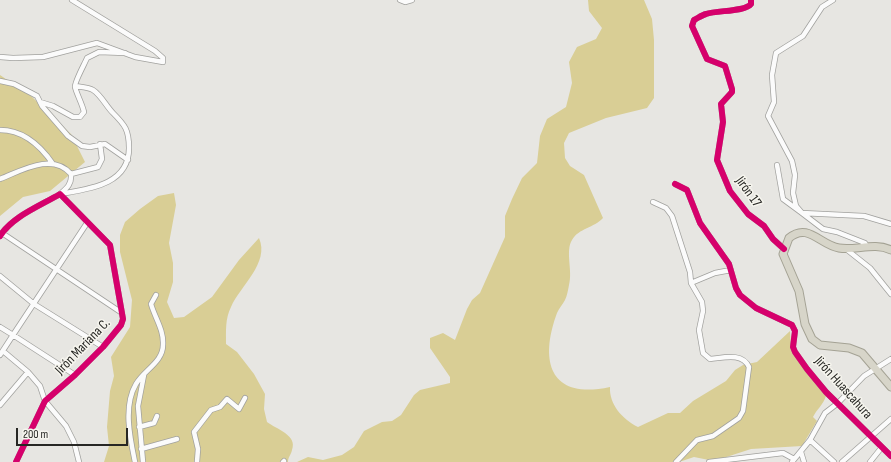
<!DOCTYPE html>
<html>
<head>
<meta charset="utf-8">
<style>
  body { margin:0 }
  #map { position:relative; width:891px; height:462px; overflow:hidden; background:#e7e6e2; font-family:"Sofia Sans Condensed",sans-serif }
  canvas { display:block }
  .scale { position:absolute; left:16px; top:428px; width:112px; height:18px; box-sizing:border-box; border:2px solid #272724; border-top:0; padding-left:5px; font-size:12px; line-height:14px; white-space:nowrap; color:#272724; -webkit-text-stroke:3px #f6f5ee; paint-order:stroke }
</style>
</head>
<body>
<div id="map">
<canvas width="891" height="462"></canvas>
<div class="scale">200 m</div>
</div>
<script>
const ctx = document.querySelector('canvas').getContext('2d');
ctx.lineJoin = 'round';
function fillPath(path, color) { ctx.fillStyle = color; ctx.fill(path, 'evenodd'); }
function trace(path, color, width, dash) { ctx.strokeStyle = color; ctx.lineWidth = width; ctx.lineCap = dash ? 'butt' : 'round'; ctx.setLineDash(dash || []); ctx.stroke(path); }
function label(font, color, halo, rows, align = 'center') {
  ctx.font = font + ' "Sofia Sans Condensed",sans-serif'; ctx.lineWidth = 3; ctx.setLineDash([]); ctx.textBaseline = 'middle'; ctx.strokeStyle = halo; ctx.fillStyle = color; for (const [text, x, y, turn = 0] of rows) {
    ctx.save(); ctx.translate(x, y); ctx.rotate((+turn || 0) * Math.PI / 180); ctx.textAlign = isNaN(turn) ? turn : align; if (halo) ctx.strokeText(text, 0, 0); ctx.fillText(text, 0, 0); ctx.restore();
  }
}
fillPath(new Path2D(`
  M588 0H644L652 19 654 40V98L647 108 606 118 569 133 564 143 565 158 570 166 584 175 603 218C594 228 579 228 572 240 565 251 573 271 569 285 568 290 567 296 565 300 563 304 559 308 557 313 539 362 550 400 610 387 609 404 622 419 638 427L668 413H680L693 401 726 381 735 370 743 365 757 362 790 331 791 347 826 396C823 405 817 409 813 417L817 421 802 446 751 449 714 461 694 457 679 462H297L308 457 323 460 342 455 354 447 364 431 382 422 392 421 401 415 414 395 420 390 450 383V377L430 348V338L443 333 455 340 467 309 472 300 480 293 505 237V216L512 199 522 178 537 163 540 136 547 119 566 107 572 83 569 62 577 47 596 39 602 28 589 11Z
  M0 75 31 96 71 134 85 162 50 191 23 197 0 216Z
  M174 193 176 205 169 243 173 263V282L167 302 174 318 184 317 212 297 239 260 259 238C270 263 240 286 231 307 225 319 226 331 226 344L237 352 254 374 265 394 264 409 267 422C276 429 298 435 292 450 291 455 288 457 288 462H104L109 446 107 427 110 391 114 376 111 357 130 327 132 300 120 252V235L125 222 140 209 158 196Z`), '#d9ce95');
const minor = new Path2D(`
  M400 0 405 2 412 0
  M751 0V4C745 12 717 10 706 14 702 15 698 18 694 20L692 26 707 59 725 66 732 89V92L721 104 723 122 717 160 730 191 748 214 764 226 773 239 784 249
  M833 0 822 7 803 36 776 53 772 75 774 102 768 116 792 161 795 175 793 193 796 206 802 213 823 229 837 232 865 243 867 247
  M0 57 13 58 43 57 97 43 135 57 163 62V58L155 51 72 0
  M0 81 14 84 37 96 42 106 68 136 82 146 90 147 105 144 128 160
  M40 102 53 106 73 117H80L84 112C82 103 77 95 75 87 74 83 85 63 87 58L99 52 125 53
  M0 130C23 130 40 145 53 164
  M777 165 783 199 802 213 864 216 891 224
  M71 174 98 167 102 159 100 144
  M0 179C21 171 52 152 71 174 72 184 67 188 60 194
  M675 184 687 190 700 223 729 264 736 288 740 295 756 308 792 325 795 331 793 347 795 352 807 369 826 392 891 456
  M60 194C89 189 129 185 129 148 129 130 125 125 113 113 106 106 101 95 93 90 88 87 80 87 75 86
  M653 202 666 208 672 216 690 272 691 283 702 302 703 311 699 330 703 353 710 359C723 358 742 352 749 367L743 411 739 418 713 436 697 440 676 462
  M2 233 122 313
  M0 236C13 216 40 206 60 194L110 245 123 319 121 325 103 347 75 375 45 401 16 462
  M846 249 870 268 891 294
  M0 276 34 304 103 347
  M691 283 715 273 731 270
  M0 327 13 335 87 223
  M3 351 28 372 40 386 45 401 66 426 74 442 79 462
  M0 355 13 335 75 375
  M0 405 28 372
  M139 427 154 423 157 416
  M810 440 834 462
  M141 449 177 439
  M801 452 804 462
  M135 462C130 438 123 406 136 384 144 370 163 362 163 345 164 330 155 318 151 304L156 295
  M143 462 138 406 144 375
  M197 462 198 449 194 432 211 410 220 407 227 399 239 409 245 398
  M283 462 284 461
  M709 462 783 453 794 459
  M792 462 810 440 825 413 838 403 864 376 891 359
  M842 462 891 419
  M870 462 882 447`);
const highway = new Path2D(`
  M891 250C874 242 856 251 839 248 820 245 808 222 789 238L783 254 799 291 805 324 812 339 820 345 849 348 862 353 891 387`);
trace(minor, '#a1a19e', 6);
trace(highway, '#a4a294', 9);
trace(minor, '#fbfbfb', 4.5);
trace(highway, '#d7d5c9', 7);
trace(new Path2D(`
  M751 0V4C745 12 717 10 706 14 702 15 698 18 694 20L692 26 707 59 725 66 732 89V92L721 104 723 122 717 160 730 191 748 214 764 226 773 239 784 249
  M675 184 687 190 700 223 729 264 736 288 740 295 756 308 792 325 795 331 793 347 795 352 807 369 826 392 891 456
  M0 236C13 216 40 206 60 194L110 245 123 319 121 325 103 347 75 375 45 401 16 462`), '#d6006c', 6);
label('14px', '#272724', '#f6f5ee', [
  ["Jirón 17",748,192,54],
  ["Jirón Mariana C.",83,347,-46],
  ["Jirón Huascahura",843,388,48]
]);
</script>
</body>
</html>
